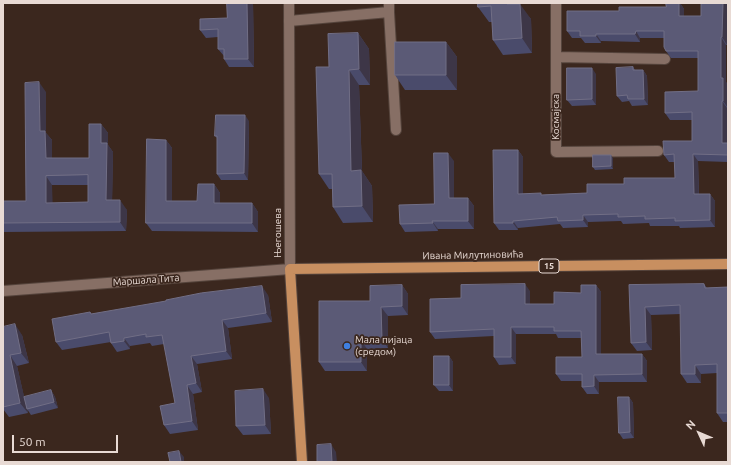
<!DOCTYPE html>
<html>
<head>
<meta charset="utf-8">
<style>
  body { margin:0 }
  #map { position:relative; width:731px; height:465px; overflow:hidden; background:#3b271e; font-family:Ubuntu,sans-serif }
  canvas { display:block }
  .frame { position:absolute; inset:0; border:4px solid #e8dad4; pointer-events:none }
  .north { position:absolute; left:679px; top:413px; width:40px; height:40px; -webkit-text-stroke:3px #3b271e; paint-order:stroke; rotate:314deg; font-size:11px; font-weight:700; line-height:16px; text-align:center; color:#e8dad4 }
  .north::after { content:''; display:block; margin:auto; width:14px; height:18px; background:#e8dad4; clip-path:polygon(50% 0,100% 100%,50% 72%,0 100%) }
  .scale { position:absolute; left:12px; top:435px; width:106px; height:18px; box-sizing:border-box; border:2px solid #e8dad4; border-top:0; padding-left:5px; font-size:12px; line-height:14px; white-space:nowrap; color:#e8dad4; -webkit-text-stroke:3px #3b271e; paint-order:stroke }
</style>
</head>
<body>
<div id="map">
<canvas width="731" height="465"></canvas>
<div class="frame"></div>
<div class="north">N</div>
<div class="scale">50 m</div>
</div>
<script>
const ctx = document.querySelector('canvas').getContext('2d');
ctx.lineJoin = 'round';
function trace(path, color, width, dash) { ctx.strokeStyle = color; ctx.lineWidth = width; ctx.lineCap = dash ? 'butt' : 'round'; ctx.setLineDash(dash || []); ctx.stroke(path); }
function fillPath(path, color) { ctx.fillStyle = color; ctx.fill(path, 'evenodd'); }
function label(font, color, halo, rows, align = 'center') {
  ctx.font = font + ' Ubuntu,sans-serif'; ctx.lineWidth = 3.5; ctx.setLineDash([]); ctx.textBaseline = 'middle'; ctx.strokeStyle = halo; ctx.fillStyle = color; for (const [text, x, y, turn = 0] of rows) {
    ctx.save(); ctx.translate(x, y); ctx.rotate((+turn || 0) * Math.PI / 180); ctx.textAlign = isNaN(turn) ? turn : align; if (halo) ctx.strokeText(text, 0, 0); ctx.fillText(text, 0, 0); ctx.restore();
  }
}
const minor = new Path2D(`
  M556 3V152L658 151
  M389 12 396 130
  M289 21 389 12V3
  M556 57 665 59`);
const tertiary = new Path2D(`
  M3 291 290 269 289 3`);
const primary = new Path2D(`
  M302 462 290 269 728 264`);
trace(minor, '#55443c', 12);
trace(tertiary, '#55443c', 12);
trace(primary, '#55443c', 12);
trace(minor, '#876f65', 10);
trace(tertiary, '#876f65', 10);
trace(primary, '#c88f60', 10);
fillPath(new Path2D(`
  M227 3H253L254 67H229L224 59V56L218 49V37L206 38 200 30 227 18Z
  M478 3H517V4L531 19 532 53 503 55 493 40 492 22H489L478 7Z
  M666 3H680L684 9V16H701L728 3 727 45H726V82L728 85V108H727V143H728V162L698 161 699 194H710L715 201V227L680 228 679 226H650L649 223 623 224 621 221 588 222V227L563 228 560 224 518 228V230H499L494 223 518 150 523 157V194L543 195 587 193 624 184 675 178V162H669L664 155 692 141V120H670L665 113 698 91V58H671L666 51 664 38H640V42L601 41V43H585L581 38H572L567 31 619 11 666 7Z
  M358 33 369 49 370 85H359L362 171 372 186 373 222 343 223 333 207 332 189H329L319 174 329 67Z
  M446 42 457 57V90H405L395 75Z
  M633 67 635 70H643L647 76 648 105 632 106 629 101 622 102 617 96Z
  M596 74V105L572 106 567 100Z
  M46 92V133L52 140V158H89L101 124 108 133V145L113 152 112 200 127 210 126 231 3 232V201H26ZM52 185H88V202L52 203Z
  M249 121 248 180H221L217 174V138L215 136Z
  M166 140 172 148V201H197L214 184 220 193V203H252L258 212V232L152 231 146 223Z
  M613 158V169L595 170 593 167Z
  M454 161V198H468L474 206V229H438V231L405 232 400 224 434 204Z
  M704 284 707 288 728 287V422H723L717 413V373L701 374V383H687L681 374V314L651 315 652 350 637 351 631 343 629 285Z
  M402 285 408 294V315L388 316V348L367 349V371H325L319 362 370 301Z
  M596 285 601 292V354H642L647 361V382H599V394H587L582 387V381H561L556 374 582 357 581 338H558L556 334H516V364L499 365 494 357V336L435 339 430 332 461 298 530 291V304H554L581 293Z
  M268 295 272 322 228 328 232 359 197 364 202 392 193 394 198 430 170 434 164 425 175 403 164 344 152 346 150 343 130 346V349L117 352 111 343V342L62 350 56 342 90 312 91 314Z
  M3 327 22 335 29 363 17 366 24 397 51 390 55 397 58 408 31 415 27 409 25 400 28 413 9 417 3 409Z
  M449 356 453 362V391H439L434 385Z
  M629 397 633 403 634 438 623 439 619 433Z
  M269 398 271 434 243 435 236 426Z`), '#4a4b6b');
fillPath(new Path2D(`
  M247 3H253L254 67 248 59Z
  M507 3H517V19L507 4Z
  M679 3H680L684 9V23L679 16Z
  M723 3H728L727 45 722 37Z
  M520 4 531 19 532 53 522 38Z
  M636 31 640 38V42L635 34Z
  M358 33 369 49 370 85 359 69Z
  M596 34 601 41V43L596 36Z
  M721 37 726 45V82L728 85V108L723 101 721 78Z
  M446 42 457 57V90L446 75Z
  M592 68 596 74V105L592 99Z
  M349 70 359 85 362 171 372 186 373 222 362 206 351 171Z
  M643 70 647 76 648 105 644 99Z
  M39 82 46 92V133L52 140V168L46 158 40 131Z
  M722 101 727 108V150L722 143Z
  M245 115 249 121 248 180 244 173Z
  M101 124 108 133V145L113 152 112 209 106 200 101 143Z
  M166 140 172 148V209L166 201Z
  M518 150 523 157V201L518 194Z
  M448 153 454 161V206L449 198Z
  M693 154 698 161 699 201 694 194Z
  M611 155 613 158V169L611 166Z
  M46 176 52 185 53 212 46 203Z
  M214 184 220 193V212L214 203Z
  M710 194 715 201V227L710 220Z
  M468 198 474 206V229L468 221Z
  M120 200 127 210 126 231 120 222Z
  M252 203 258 212V232L252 223Z
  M583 215 588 222V227L583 220Z
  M432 221 438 229V231L433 223Z
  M513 221 518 228V230L513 223Z
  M525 284 530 291V311L525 304Z
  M402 285 408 294V315L402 306Z
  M596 285 601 292V361L596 354Z
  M262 286 268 295 272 322 266 313Z
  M381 307 388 316V348L382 339Z
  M645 307 651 315 652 350 646 342Z
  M222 320 228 328 232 359 226 351Z
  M15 324 22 335 29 363 21 353Z
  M511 327 516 334V364L511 357Z
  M124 338 130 346V349L124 341Z
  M361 340 367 349V371L361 362Z
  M642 354 647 361V382L642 374Z
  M10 355 17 366 28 413 20 403Z
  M191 356 197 364 202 392 196 383Z
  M449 356 453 362V391L449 385Z
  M695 365 701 374V383L695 374Z
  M594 375 599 382V394L594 386Z
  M187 385 193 394 198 430 192 421Z
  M263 389 269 398 271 434 265 425Z
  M51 390 55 397 58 408 54 402Z
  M629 397 633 403 634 438 630 432Z
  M331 444 336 452 337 462H332Z
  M179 451 184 457V462H181Z`), '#3d3647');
const building = new Path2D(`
  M227 3H247L248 59H224V49H218V29L200 30V19L227 18Z
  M478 3H507V4H520L522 38 493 40 491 6 478 7Z
  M666 3H679V16H701V3H723L722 37H721V78H723V101H722V143H728V155L693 154 694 194H710V220L675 221V218L645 219V216L618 217V214L583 215V220L558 221 557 217 513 221V223H494L493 150H518V194L541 193V195L587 193V184H624V178H675L674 154 664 155 663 141H692V112L665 113V92L698 91V51H666L664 47V31H636L635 34H596V36H580V31H567V11H619V7H666Z
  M358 33 359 69 349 70 351 171 361 170 362 206 333 207 332 174H319L316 67H329L328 34Z
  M395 42H446V75H395Z
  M633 67V70H643L644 99H628L627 95 617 96 616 68Z
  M567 68H592V99L567 100Z
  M39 82 40 131H45L46 158H89V124H101V143H107L106 200H120V222L3 223V201H26L25 83ZM88 175V202L46 203V176Z
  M216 115H245L244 173 217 174V136H215Z
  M147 139 166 140V201H197L198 184H214V203H252V223H146Z
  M434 153H448L449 198H468V221H432L433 223 400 224 399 205 434 204Z
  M593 155H611V166L593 167Z
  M525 284V304H554V292L581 293V285H596V354H642V374L594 375V386L582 387V374H556V357H582L581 331H554V327H511V357H494V329L430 332V299L461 298V285Z
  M704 284 705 288 728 287V413H717V364L695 365V374H681L680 305 645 307 646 342 631 343 629 285Z
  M402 285V306L381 307 382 339 361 340V362H319V301H370V286Z
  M262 286 266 313 222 320 226 351 191 356 196 383 187 385 192 421 164 425 160 406 175 403 162 335 146 337V334L124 338V341L111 343 109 332 56 342 52 319 90 312 91 314 166 301V300L201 293Z
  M15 324 21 353 10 355 20 403 3 407V327Z
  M434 356H449V385H434Z
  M263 389 265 425 236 426 235 391Z
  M51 390 54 402 27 409 24 397Z
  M618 397H629L630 432 619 433Z
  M331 444 332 462H317V445Z
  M179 451 181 462H170L168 453Z`);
fillPath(building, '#5b5a76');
trace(building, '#716e85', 1);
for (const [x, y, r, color] of [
  [347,346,4,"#3f7fe0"]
]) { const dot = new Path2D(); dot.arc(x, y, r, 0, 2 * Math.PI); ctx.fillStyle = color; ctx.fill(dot); trace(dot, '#3b271e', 1.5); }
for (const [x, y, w] of [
  [549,266,20]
]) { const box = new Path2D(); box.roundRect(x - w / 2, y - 7, w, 14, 3); ctx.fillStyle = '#3b271e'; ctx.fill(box); trace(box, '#e8dad4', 1); }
label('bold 9px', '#e8dad4', null, [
  ["15",549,266]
]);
label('10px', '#e8dad4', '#3b271e', [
  ["Космајска",556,117,-90],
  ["Његошева",278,233,-90],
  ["Ивана Милутиновића",473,255,-1],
  ["Маршала Тита",146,280,-4]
]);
label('10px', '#e8dad4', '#3b271e', [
  ["Мала пијаца",355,340],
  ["(средом)",355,352]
], 'left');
</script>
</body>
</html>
